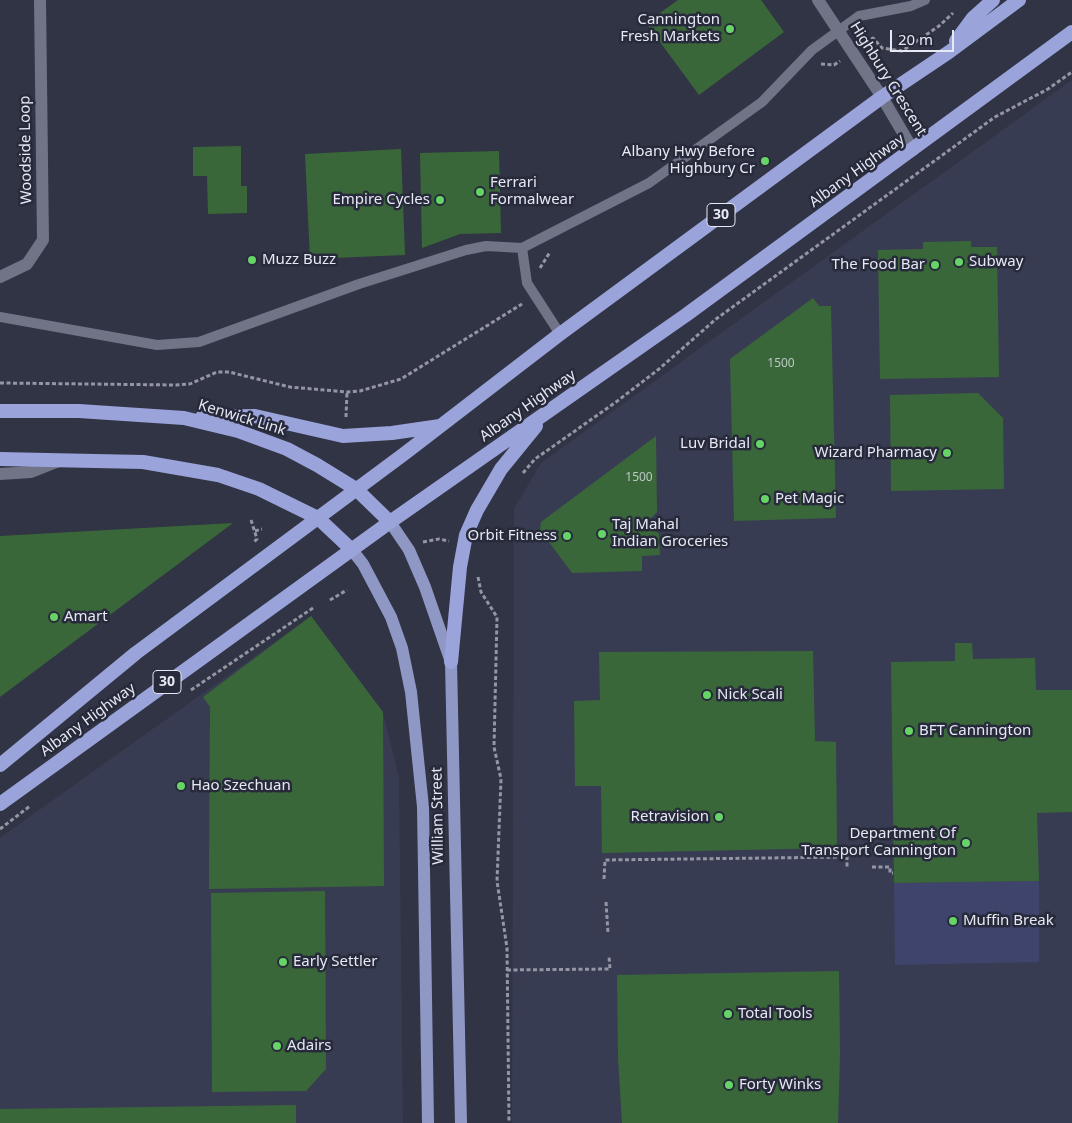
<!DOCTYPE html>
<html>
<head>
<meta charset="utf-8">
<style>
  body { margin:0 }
  #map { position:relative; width:1072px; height:1123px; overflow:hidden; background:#313444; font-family:"Noto Sans",sans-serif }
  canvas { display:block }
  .scale { position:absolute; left:890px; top:30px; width:64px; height:22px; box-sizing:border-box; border:2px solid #e6e8f3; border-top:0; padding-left:6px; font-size:15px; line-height:18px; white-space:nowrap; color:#e6e8f3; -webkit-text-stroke:4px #272a3a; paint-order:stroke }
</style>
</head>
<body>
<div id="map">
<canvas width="1072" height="1123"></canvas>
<div class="scale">20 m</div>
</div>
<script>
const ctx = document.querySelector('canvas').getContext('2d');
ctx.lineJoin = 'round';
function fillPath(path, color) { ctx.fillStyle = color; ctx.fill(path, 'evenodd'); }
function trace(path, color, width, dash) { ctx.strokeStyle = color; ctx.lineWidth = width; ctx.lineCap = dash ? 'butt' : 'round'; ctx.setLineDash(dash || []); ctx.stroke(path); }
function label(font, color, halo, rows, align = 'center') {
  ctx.font = font + ' "Noto Sans",sans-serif'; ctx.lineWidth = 5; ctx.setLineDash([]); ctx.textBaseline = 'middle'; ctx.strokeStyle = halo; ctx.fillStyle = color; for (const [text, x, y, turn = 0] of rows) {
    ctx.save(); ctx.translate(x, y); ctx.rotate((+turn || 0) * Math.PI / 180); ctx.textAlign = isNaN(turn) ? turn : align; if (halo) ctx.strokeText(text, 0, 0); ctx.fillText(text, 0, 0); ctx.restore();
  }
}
fillPath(new Path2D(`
  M1072 80V1123H512L514 509 541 463Z
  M311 616 383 712 399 778 403 1123H0V838Z`), '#383c52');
fillPath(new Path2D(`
  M1039 881V962L895 965 894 883Z`), '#3f446c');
fillPath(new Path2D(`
  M678 0H761L784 32 699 95 646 23Z
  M241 146V186H247V213L208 214 207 176H193V147Z
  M401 149 405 255 310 259 305 154Z
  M499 151 501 233 460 234 422 248 420 153Z
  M971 241V247H997L999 377 880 379 878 250 923 249V242Z
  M813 298 819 306H831L836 518 734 521 730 359Z
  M978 393 1003 418 1004 489 891 491 890 395Z
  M656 436 657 512 648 521 659 534 660 555 642 556V571L572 573 540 530 541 522Z
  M233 523 0 697V536Z
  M311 616 383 712 384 886 209 889 210 707 203 697Z
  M955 643H972L973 659 1035 658 1036 690H1072V812L1037 813 1039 881 894 883 891 662 955 661Z
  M813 651 815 741 836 742 837 848 602 853 601 786H575L574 701 600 700 599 652Z
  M325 891 326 1069 306 1091 212 1092 211 893Z
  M839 971 840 1054 838 1123H622L618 1057 617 975Z
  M296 1105V1123H0V1109Z`), '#3a6739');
trace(new Path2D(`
  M866 43 873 38 882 48 902 51 939 26 953 13
  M821 64 834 65 840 61
  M540 268 550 252
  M0 383 176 385 190 384 217 372H229L290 387 347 392 360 391 401 379 522 304
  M346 417 347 392
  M523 473 535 459 616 402 659 369 716 319 995 117 1048 89 1072 72
  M251 520 257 539 254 542
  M255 531 262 529
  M423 542 439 539 449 541
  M478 577 481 592 497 617 494 747 501 779 497 881 507 948 509 1123
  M330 600 347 590
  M191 690 313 608
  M0 829 30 806
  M872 867H890V873H893
  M604 879 605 860 847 857V867
  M606 902 608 933
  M507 970 610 969 609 956`), '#9496a3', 3, [4, 2.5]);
trace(new Path2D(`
  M522 248 527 283 560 334
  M0 317 157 345 199 342 359 284 466 250 486 246 522 248 649 183 762 102 812 50 859 16 911 6 925 0`), '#707486', 10);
trace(new Path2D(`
  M818 0 882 97 913 150
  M0 277 27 264 43 240 40 0
  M0 474 31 472 59 461`), '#707486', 12);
trace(new Path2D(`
  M390 522 409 550 425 587 451 662 461 1123
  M352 550 363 564 391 617 402 648 411 692 423 807 428 1123`), '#8f97c5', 12);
trace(new Path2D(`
  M956 41 973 18 993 0
  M0 411H79L184 418 238 431 287 449 317 465 356 489 390 522
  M202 417 255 416 343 436 392 433 440 426
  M0 459 143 462 218 475 259 489 318 518 352 550
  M451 662 460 567 466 535 477 510 501 469 536 426
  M0 765 136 653 404 454 560 334 882 97 949 52 1019 0
  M0 804 390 522 686 315 1072 32`), '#9aa3da', 14);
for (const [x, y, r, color] of [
  [730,29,5,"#66d466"],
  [765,161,5,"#66d466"],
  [480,192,5,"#66d466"],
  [440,200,5,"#66d466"],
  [252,260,5,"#66d466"],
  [959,262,5,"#66d466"],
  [935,265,5,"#66d466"],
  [760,444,5,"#66d466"],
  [947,453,5,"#66d466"],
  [765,499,5,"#66d466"],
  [602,534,5,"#66d466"],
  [567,536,5,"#66d466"],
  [54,617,5,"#66d466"],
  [707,695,5,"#66d466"],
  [909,731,5,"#66d466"],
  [181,786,5,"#66d466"],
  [719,817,5,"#66d466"],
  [966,843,5,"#66d466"],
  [953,921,5,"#66d466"],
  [283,962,5,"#66d466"],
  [728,1014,5,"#66d466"],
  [277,1046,5,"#66d466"],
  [729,1085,5,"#66d466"]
]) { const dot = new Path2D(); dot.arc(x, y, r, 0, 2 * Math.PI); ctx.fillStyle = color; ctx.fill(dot); trace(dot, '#272a3a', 2); }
label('12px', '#bbc8c4', null, [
  ["1500",781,364],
  ["1500",639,478]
]);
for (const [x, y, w] of [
  [721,215,28],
  [167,682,28]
]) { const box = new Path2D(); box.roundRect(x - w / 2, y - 11.5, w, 23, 4); ctx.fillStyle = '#272a3a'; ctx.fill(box); trace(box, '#e6e8f3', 1); }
label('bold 14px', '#e6e8f3', null, [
  ["30",721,215],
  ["30",167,682]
]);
label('15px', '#e6e8f3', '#272a3a', [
  ["Cannington",720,20,"right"],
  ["Fresh Markets",720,37,"right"],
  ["Albany Hwy Before",755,152,"right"],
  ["Highbury Cr",755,169,"right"],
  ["Ferrari",490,183],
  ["Formalwear",490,200],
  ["Empire Cycles",430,200,"right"],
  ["Muzz Buzz",262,260],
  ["Subway",969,262],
  ["The Food Bar",925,265,"right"],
  ["Luv Bridal",750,444,"right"],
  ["Wizard Pharmacy",937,453,"right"],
  ["Pet Magic",775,499],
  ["Taj Mahal",612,525],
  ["Indian Groceries",612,542],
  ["Orbit Fitness",557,536,"right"],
  ["Amart",64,617],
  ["Nick Scali",717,695],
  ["BFT Cannington",919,731],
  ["Hao Szechuan",191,786],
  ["Retravision",709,817,"right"],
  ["Department Of",956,834,"right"],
  ["Transport Cannington",956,851,"right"],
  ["Muffin Break",963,921],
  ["Early Settler",293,962],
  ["Total Tools",738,1014],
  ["Adairs",287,1046],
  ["Forty Winks",739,1085]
], 'left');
label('15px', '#e6e8f3', '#272a3a', [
  ["Highbury Crescent",888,79,58],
  ["Woodside Loop",26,150,-91],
  ["Albany Highway",857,171,-36],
  ["Albany Highway",528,406,-35],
  ["Kenwick Link",242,418,17],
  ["Albany Highway",88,720,-36],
  ["William Street",438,816,-91]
]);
</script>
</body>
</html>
